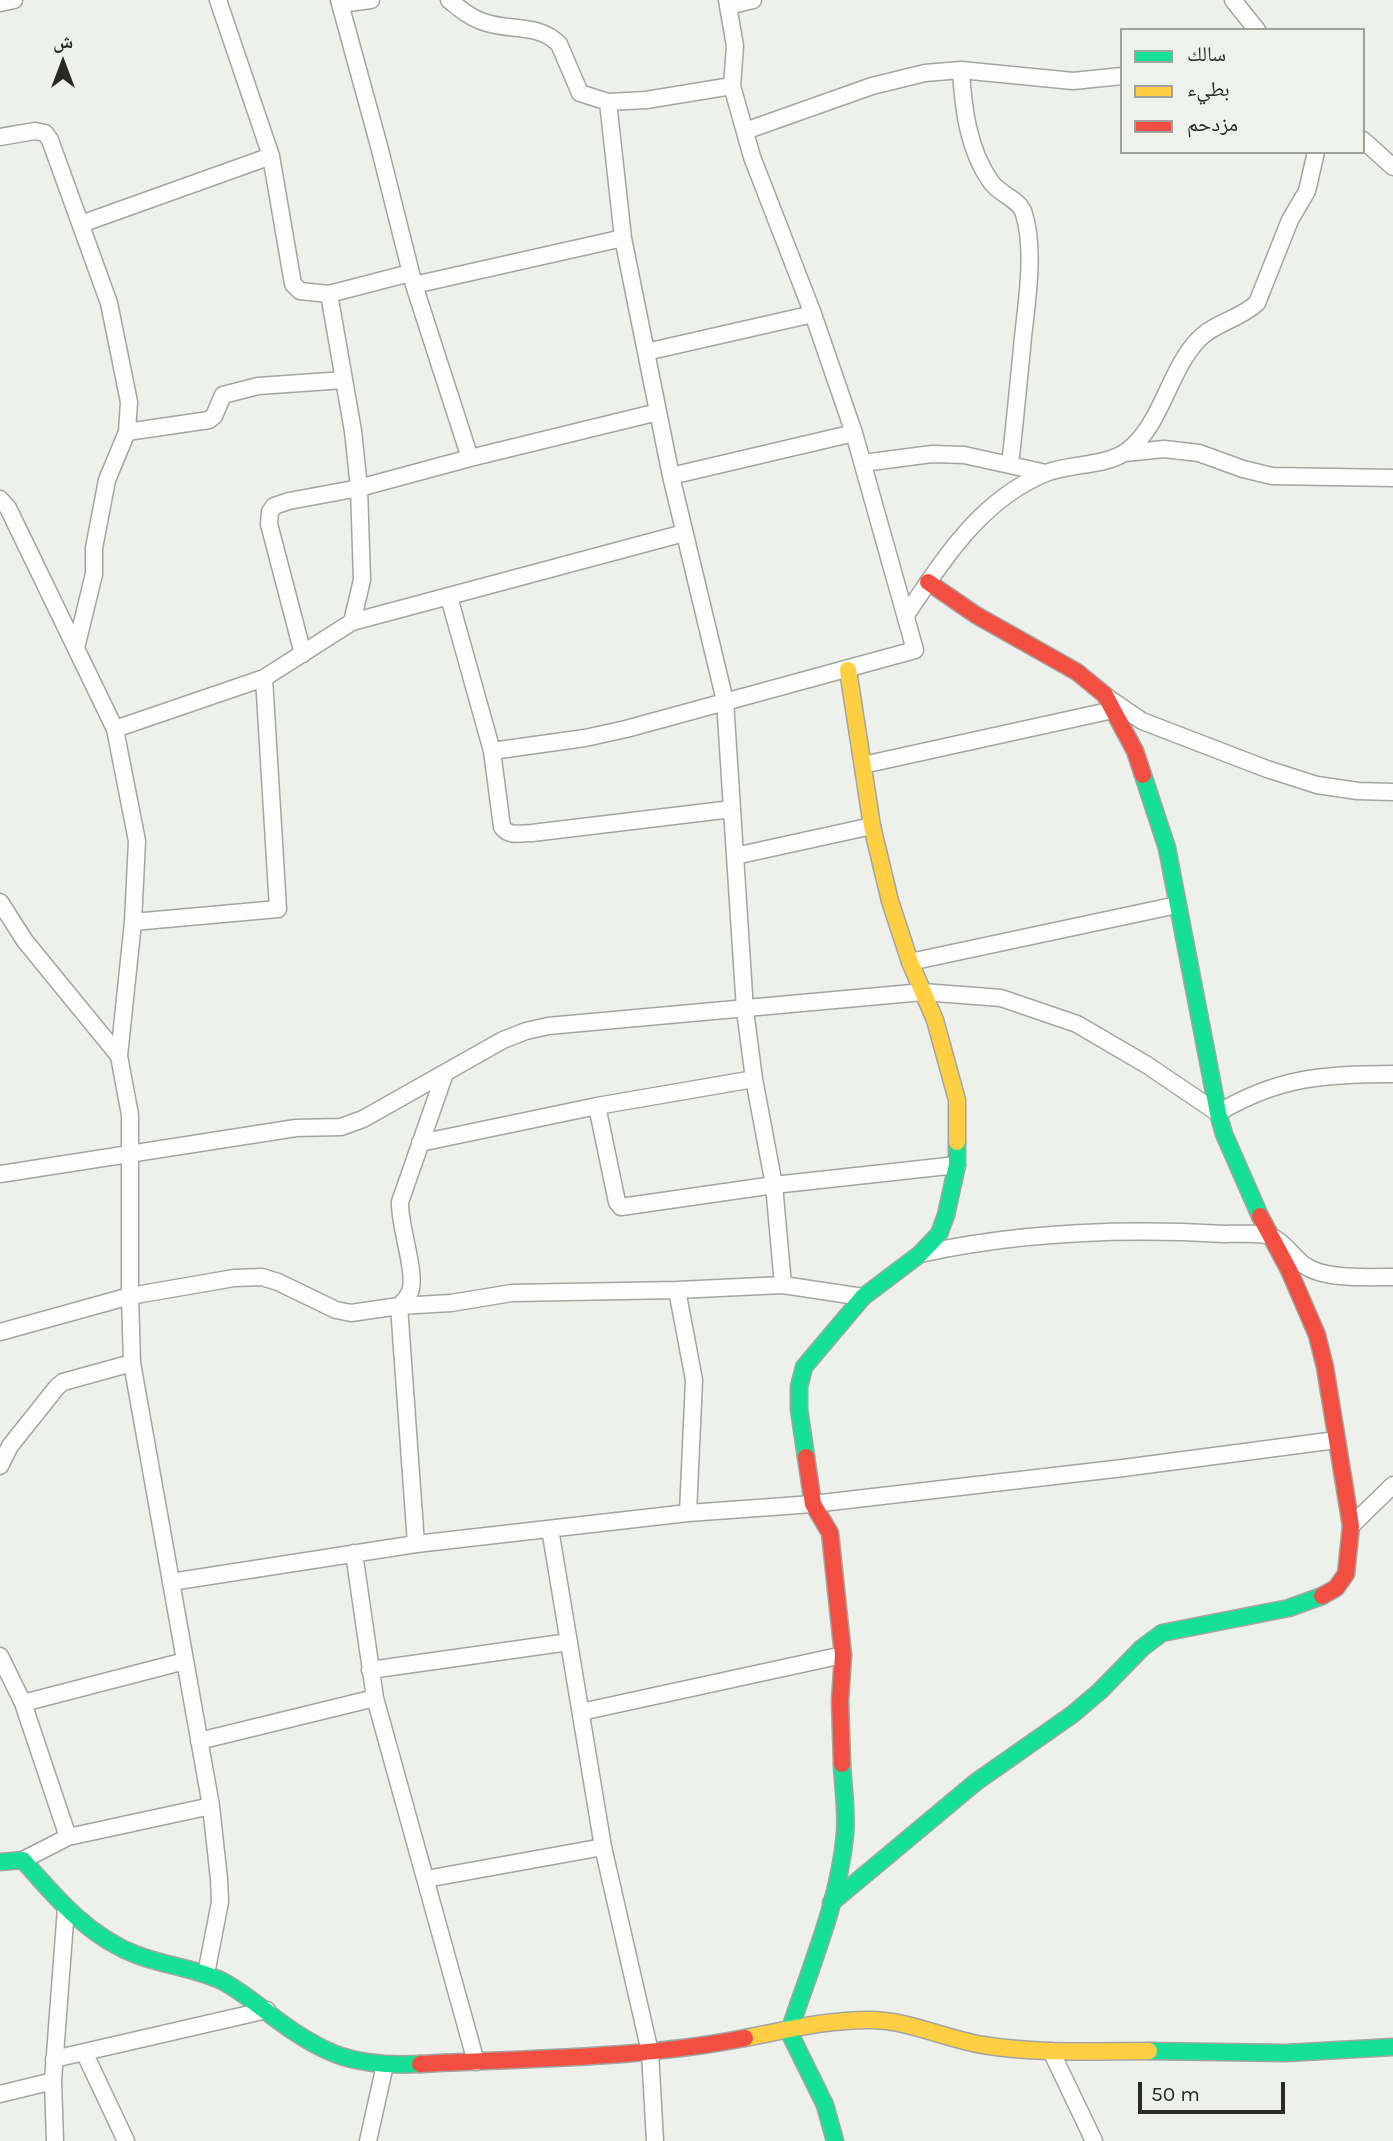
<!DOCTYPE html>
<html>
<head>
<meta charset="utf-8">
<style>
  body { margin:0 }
  #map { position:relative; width:1393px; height:2141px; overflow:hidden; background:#eef0ec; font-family:Karla,"Noto Naskh Arabic",sans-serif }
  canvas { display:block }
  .legend { position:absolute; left:1120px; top:28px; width:245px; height:126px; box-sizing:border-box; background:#edf2ea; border:2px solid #9fa29c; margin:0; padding:9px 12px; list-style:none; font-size:21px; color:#292a27 }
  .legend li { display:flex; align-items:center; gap:14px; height:35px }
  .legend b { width:35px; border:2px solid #9fa29c }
  .north { position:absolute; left:28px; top:28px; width:70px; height:70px; -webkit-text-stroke:5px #edf2ea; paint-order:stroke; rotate:0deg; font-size:19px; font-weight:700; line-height:28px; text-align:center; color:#292a27 }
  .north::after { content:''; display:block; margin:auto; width:24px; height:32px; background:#292a27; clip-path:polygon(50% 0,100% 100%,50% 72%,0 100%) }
  .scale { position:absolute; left:1138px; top:2082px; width:147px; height:32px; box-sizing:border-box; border:4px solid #292a27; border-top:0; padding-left:9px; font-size:21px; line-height:24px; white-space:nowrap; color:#292a27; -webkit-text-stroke:5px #edf2ea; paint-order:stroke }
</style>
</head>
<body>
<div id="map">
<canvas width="1393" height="2141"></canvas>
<ul class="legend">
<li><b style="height:9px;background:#16e098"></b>سالك</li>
<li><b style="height:9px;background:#ffcf43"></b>بطيء</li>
<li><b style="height:9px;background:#f24e42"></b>مزدحم</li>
</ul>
<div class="north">ش</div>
<div class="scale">50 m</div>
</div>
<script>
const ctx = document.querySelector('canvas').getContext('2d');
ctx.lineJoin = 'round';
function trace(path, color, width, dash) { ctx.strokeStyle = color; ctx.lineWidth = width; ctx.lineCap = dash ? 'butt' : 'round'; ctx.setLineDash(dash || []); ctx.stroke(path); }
const street = new Path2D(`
  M218 0 271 156 293 284 300 291 329 294 410 273
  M339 0 379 146 414 285 470 458
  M449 0C459 8 469 17 481 21 507 32 537 22 559 44L580 93 608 102 646 100 732 86
  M1233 0 1257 30
  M0 3 14 0
  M340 4 371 0
  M728 6 753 0
  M961 70C963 107 968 150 991 182 1000 195 1020 199 1024 214 1035 249 1027 301 1023 337 1019 379 1015 422 1010 464
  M608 102 623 238 671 476 725 701 745 1010 754 1079 774 1185 783 1285
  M745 131 872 86 925 73 961 70 1073 81 1122 76
  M0 137 35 131 45 133 50 140 109 303 129 402 127 432 107 480 94 548V574L76 648
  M1363 140 1393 167
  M81 224 271 156
  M414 285 623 238
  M329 294 353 431 359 488 362 580 352 622
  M646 352 813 314
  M127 432 209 420 214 416 223 395 258 386 344 380
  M1125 453 1164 449 1199 453 1243 469 1272 476 1393 478
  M863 463 932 454 964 455 1046 473
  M671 476 854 433
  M0 499 8 508 115 729 137 841 133 922 119 1056
  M449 597 492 751 502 827C509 837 521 833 532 833L732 809
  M906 615C944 559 980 500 1046 473 1071 463 1105 467 1127 451 1162 425 1169 369 1199 339 1214 323 1240 319 1257 303L1290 220 1307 191 1316 152
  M303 654 269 524 270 512 274 506 289 501 359 488 470 458 658 412
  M1107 697 1142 721 1267 769 1317 785 1358 791 1393 792
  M115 729 264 678 352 622 684 533
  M492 751 585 738 626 729 915 650 854 433 813 314 752 157 732 86 735 46 727 0
  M863 765 1113 710
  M735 856 872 826
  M0 902 25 941 119 1056 130 1115V1296L132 1363 211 1806 219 1879 220 1902 206 1974
  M133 922 278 909 264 678
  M910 962 1177 905
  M597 1106 617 1202 621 1207 774 1185 957 1165
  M420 1143 597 1106 754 1079
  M0 1174 296 1128 341 1127 363 1119 503 1040 526 1031 548 1026 923 992 1001 998 1077 1024 1147 1065 1218 1113C1278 1077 1325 1074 1393 1074
  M920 1254C1020 1232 1122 1228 1224 1234 1235 1234 1263 1232 1272 1237 1284 1242 1293 1257 1304 1265 1324 1280 1369 1277 1393 1277
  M677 1290 694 1380 688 1513
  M0 1332 130 1296 234 1278 262 1277 278 1282 336 1310 351 1313 399 1306 451 1303 512 1293 677 1290 783 1285 863 1297
  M0 1466 10 1446 57 1387 63 1382 132 1363
  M1351 1526 1393 1485
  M550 1529 603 1847 650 2052 655 2141
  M416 1544 399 1306C403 1302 408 1297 410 1292 417 1273 399 1226 400 1202L445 1073
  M354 1553 375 1698 476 2062
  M171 1582 416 1544 688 1513 813 1504 1123 1468 1336 1440
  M0 1656 23 1703 68 1837
  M370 1670 569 1642
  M23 1703 185 1661
  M581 1712 843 1655
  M199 1741 375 1698
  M23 1860 68 1837 211 1806
  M426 1879 603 1847
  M1051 2051 1094 2141
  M84 2052 126 2141
  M54 2059 267 2010
  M0 2094 53 2081
  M55 2141 53 2081 66 1908
  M368 2141 385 2065`);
const fast = new Path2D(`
  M1143 775 1167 848 1218 1113 1224 1134 1260 1216
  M806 1457 799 1409V1387L804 1367 863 1297 920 1254 939 1234 946 1215 957 1165V1142
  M0 1862 23 1860C56 1898 89 1937 137 1955 166 1966 196 1968 224 1982 242 1992 259 2006 276 2019 327 2057 357 2067 420 2064
  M831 1903 976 1782 1073 1714 1100 1691 1142 1648 1162 1633 1289 1608 1322 1596
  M1149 2051 1286 2053 1393 2047
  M835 2141 825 2105 789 2032C810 1968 839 1902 845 1834 847 1811 843 1787 842 1764`);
const slow = new Path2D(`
  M848 670 872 826 890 901 910 962 935 1020 957 1100V1142
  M745 2038C787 2030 830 2019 873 2020 910 2021 946 2039 983 2045 1037 2054 1094 2051 1149 2051`);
const jam = new Path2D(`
  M928 582 976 615 1077 672 1105 695 1135 751 1143 775
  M1260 1216 1289 1270 1317 1335 1325 1367 1351 1526 1346 1574 1336 1588 1322 1596
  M806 1457 813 1504 830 1533 843 1655 840 1701 842 1764
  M420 2064C529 2058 638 2059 745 2038`);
trace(street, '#a3a5a1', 19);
trace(fast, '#a3a5a1', 19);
trace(slow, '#a3a5a1', 19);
trace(jam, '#a3a5a1', 19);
trace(street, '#fcfdfc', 16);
trace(fast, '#16e098', 16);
trace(slow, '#ffcf43', 16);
trace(jam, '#f24e42', 16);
</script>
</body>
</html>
